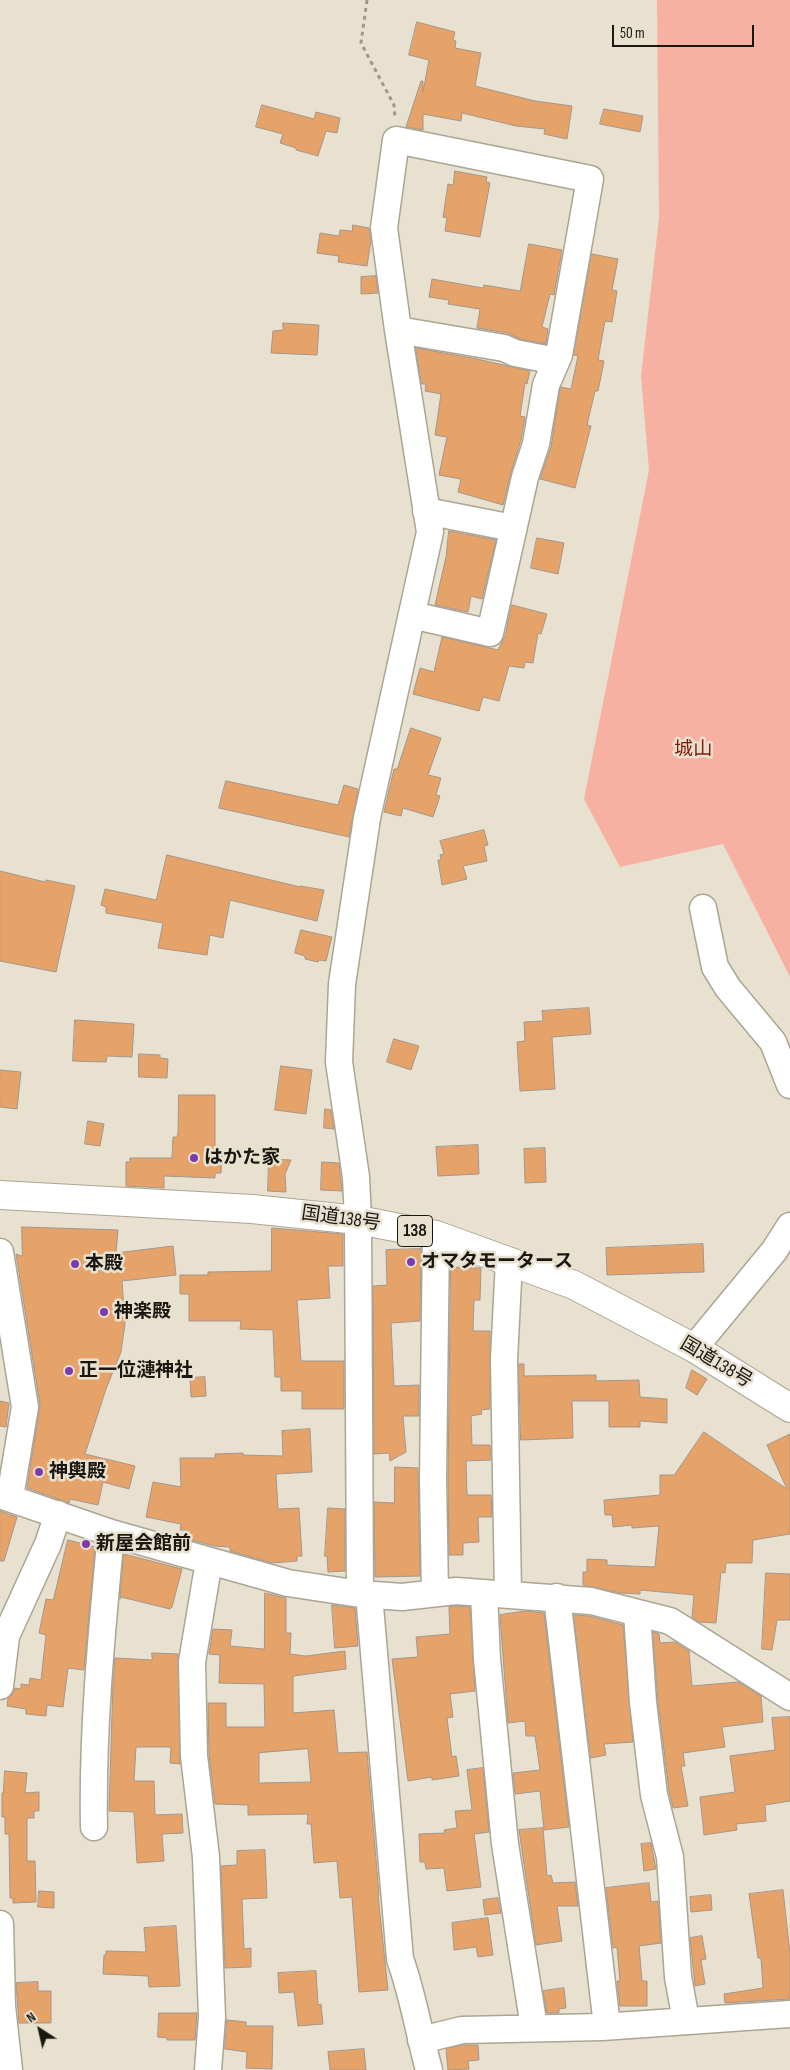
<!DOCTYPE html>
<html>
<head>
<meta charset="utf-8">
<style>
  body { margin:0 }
  #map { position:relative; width:790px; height:2070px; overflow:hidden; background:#e8e1cf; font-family:"Sofia Sans Condensed",sans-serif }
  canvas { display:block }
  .north { position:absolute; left:15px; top:2005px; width:50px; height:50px; -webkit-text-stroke:4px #e8e1cf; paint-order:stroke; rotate:325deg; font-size:14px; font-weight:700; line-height:20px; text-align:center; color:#191710 }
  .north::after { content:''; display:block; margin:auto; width:18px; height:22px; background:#191710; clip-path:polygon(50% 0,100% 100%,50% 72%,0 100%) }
  .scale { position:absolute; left:612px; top:25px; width:142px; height:22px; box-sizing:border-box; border:2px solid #191710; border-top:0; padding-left:6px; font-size:15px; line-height:18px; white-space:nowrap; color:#191710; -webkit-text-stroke:4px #e8e1cf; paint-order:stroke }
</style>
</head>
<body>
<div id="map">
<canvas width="790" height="2070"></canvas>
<div class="north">N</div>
<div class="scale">50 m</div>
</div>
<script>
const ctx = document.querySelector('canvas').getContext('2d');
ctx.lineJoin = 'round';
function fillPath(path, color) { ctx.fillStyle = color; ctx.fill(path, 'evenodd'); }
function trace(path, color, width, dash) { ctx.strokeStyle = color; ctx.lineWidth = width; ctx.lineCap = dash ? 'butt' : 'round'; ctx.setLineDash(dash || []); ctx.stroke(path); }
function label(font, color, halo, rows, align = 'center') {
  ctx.font = font + ' "Sofia Sans Condensed","Noto Sans JP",sans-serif'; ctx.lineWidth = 5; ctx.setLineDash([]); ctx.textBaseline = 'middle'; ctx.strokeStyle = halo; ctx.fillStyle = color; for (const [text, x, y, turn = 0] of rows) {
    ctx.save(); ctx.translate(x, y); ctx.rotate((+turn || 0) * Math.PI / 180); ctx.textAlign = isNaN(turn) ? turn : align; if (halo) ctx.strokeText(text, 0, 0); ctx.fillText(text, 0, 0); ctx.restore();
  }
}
fillPath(new Path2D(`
  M657 0H790V977L723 844 620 867 584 799 649 470 641 376 659 218Z`), '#f6b1a2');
const building = new Path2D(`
  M417 22 455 32 453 40 456 41 455 48 481 53 475 86 535 101 572 106 567 139 544 134 545 129 516 126 462 113 461 121 423 114V130L406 127 421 81H423V92L429 60 409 55Z
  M262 105 314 119 316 112 340 118 337 133 326 131 318 156 296 150V148L280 143 283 134 256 127Z
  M604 109 643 116 640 132 600 124Z
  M455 171 487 177 486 182 490 183 480 237 445 231 447 218 443 217 448 184 453 185Z
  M353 225 369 228 371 241 367 266 338 262 339 256 317 253 320 233 339 236 340 230 352 231Z
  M529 244 562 250 554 295 550 294 542 327 548 329 546 344 520 339 507 333 477 328 480 309 448 304 449 300 429 297 432 279 483 288 484 285 520 291Z
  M592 254 618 259 612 290 617 291 612 322 605 321 598 360 604 361 598 391H595L587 425 591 426 575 488 540 479 551 447 560 389 561 387 571 389 578 356 574 355Z
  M376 276 378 293 361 294V277Z
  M283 323 319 325 317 355 271 353 273 331 283 330Z
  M416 348 477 359 530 371 527 384 525 383 520 416 525 417 521 440 511 472 503 505 458 492 461 479 439 475 447 437 435 435 441 394 425 391 426 384H422Z
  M449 531 496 540 482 599 471 596 468 612 435 605 446 557Z
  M537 538 564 543 558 574 531 568Z
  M512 605 547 614 541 634 538 633 533 663 525 662 524 668 509 666 499 701 483 697 479 711 413 694 420 668 434 672 442 637 498 650 505 636Z
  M411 728 441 738 428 775 441 778 436 795 440 796 433 817 403 808 401 816 384 812 394 769H397Z
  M226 781 338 805 344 785 358 789 349 837 219 808Z
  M484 830 488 845 484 846 487 861 463 866 467 879 442 885 438 860H441L440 855 444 854 440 841Z
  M167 855 300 887V886L324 890 317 921 230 900 223 938 210 935 207 955 158 948 163 923 106 913V907L101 905 105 889 156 900Z
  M0 871 45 882 46 880 75 886 56 972 0 961Z
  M301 930 332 937 326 961 319 960 318 962 305 959V956L295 953Z
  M589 1008 591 1034 552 1037 555 1089 520 1091 517 1042 525 1041 524 1022 543 1021 542 1011Z
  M75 1020 134 1024 132 1057 107 1056 106 1062 73 1061Z
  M394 1039 419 1046 411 1070 387 1062Z
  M139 1054 160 1055V1058L168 1059 167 1078 139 1077Z
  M281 1066 312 1070 306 1114 275 1110Z
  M0 1070 21 1072 17 1109 0 1107Z
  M179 1095H215V1153L222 1154 221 1173H215V1178L164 1176V1188L126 1186V1162H130V1158H172L173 1137H177L178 1132Z
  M325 1109 331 1110 334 1129 324 1128Z
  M88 1121 104 1124 100 1146 85 1144Z
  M478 1145 479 1174 438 1176 436 1147Z
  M545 1148 546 1182 525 1183 524 1149Z
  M269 1159 291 1160 285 1174 286 1192 268 1191Z
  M322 1162 339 1163 342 1191 321 1190Z
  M22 1227 118 1230 116 1253 173 1246 176 1275 122 1281 125 1324 121 1352 106 1389 85 1454 135 1466 129 1489 103 1482 98 1505 70 1499 69 1503 27 1488 40 1405 16 1254 22 1256Z
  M272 1228 343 1234V1266H328L330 1298 297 1300 301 1361H344V1409H302V1391H281V1377H275L273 1330 240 1329 241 1321H189V1294H180V1275H208V1272L271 1271Z
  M703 1244 704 1272 607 1275 606 1248Z
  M421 1249 420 1321 391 1323 394 1386 419 1385V1416H403L406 1452 390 1461 389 1453 374 1454 373 1286 387 1285 386 1250Z
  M451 1267 481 1268 480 1300H474L473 1331H490V1409L481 1410 482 1414 471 1416 472 1445H490L491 1460 466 1461 467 1495H491L492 1517H478L479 1542 463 1543V1555H449L448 1479Z
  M519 1364H524V1376L596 1375V1381L639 1380 640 1397 667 1399V1423L640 1421V1427H609V1401H572L573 1438 521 1440Z
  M692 1370 707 1379 697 1395 686 1388Z
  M205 1377 206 1396 191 1397 190 1378Z
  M0 1401 9 1403 6 1427 0 1426Z
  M310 1429 312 1472 276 1474 278 1509 299 1508 302 1556H297V1561L272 1563 230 1551V1547L214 1546 184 1538 186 1530H180L181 1524 146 1517 153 1482 181 1487 180 1458H215V1454L243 1453V1455L283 1456 282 1431Z
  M704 1432 787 1489 767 1445 790 1434V1534L753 1540 752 1563H726L725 1573 721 1572 716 1623 699 1622 692 1617 694 1595 640 1590V1594L621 1593 583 1585V1572H587V1559L607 1560V1565L655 1567 659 1526 632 1528V1525L613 1527 612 1515H605L604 1500 660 1495V1475H674Z
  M395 1467 418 1468 420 1576 375 1577 374 1502 394 1503Z
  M328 1508 345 1509V1571L328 1572 327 1556H325Z
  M0 1511 17 1517 4 1561H0Z
  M68 1540 95 1547 84 1670 68 1668 63 1707 47 1705 46 1716 26 1714V1709L7 1706 8 1698 12 1695 15 1688 21 1689V1684L29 1685 30 1678 41 1680 46 1635 39 1633 46 1599 53 1600Z
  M124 1554 182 1569 172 1607 170 1609 121 1597 120 1599Z
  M766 1573 790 1574V1620H777L772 1650 762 1649Z
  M265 1593 286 1598V1633H291L290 1654 306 1656 345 1651 346 1669 293 1676V1713L334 1710 338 1753 367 1752 379 1895H378L388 1990 359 1992 352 1897 340 1898 337 1861 314 1863 311 1824H307L308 1814 248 1815V1805L215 1804 209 1755 208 1703H226V1727H265L264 1684 219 1683 220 1655 209 1654 213 1629 232 1630 230 1646 264 1649ZM308 1749 311 1782 259 1783V1753Z
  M332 1605 355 1608 358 1646 335 1648Z
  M456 1606 470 1607 475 1691 450 1694 453 1717 447 1718 452 1757 456 1756 459 1776 432 1780V1777L408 1781 392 1659 418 1657 416 1637 450 1634 449 1607Z
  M526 1611 544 1613 569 1827 544 1830 540 1791 515 1794 513 1773 540 1770 535 1736H526L525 1721 508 1723 500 1615Z
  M574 1615 589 1616 623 1625 633 1742 604 1744 606 1755 591 1758Z
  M653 1632 659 1634 660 1643 675 1642 689 1651 692 1686 738 1682 761 1696 763 1722 722 1727 725 1747 683 1753 685 1766H681L688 1806 673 1808 669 1792 658 1701Z
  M152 1653 178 1654 180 1764 170 1763 171 1747H136L134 1781H154L155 1815 182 1814 183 1833 162 1834 164 1861 137 1863 134 1812 109 1811 113 1681 115 1658 152 1660Z
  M790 1717V1801L765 1805 766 1821 736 1824 737 1830 704 1835 700 1797 735 1792 730 1756 775 1750 772 1718Z
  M483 1768 489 1832 474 1834 481 1887 447 1891 444 1868 426 1869 425 1862H420L419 1834 445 1833 444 1830 457 1828 455 1811 472 1810 467 1770Z
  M5 1771 27 1773 25 1793 39 1792V1811H34V1818H27V1861H35L36 1902 13 1903V1898H10L9 1834H5V1817H2V1793H3Z
  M543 1828 547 1876 551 1875 553 1883 575 1882 578 1906H557L562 1941 536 1945 519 1830Z
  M651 1843 656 1869 644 1871 641 1844Z
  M265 1850 267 1898 242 1899 244 1949 251 1948V1967L225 1968 221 1866 237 1865V1851Z
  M649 1883 651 1902 658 1901 661 1943 639 1946 642 1981H647V2006H620L617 1981H620L617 1947 613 1948 606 1888Z
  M783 1890 790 1954V1999L725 2003 724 1994 763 1988 761 1958H758L749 1894Z
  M39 1891 54 1892V1908L38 1907Z
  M711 1895 712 1910 691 1912 690 1897Z
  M498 1898 501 1913 485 1915 483 1900Z
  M488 1918 493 1955 478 1957 476 1947 454 1950 452 1923Z
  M176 1926 180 1986 149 1987 148 1976 103 1974 104 1955H106V1951L146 1952 144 1928Z
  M702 1936 706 1959 701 1960 705 1984 695 1986 690 1938Z
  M316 1971 318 2005 321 2004 323 2024 298 2026 294 1992 279 1993 278 1973Z
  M38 1982V1991H51V2023H19L16 1983Z
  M564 1988 566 2008 559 2009V2013H547L543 1991Z
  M159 2013H197L195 2040H167V2038L158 2037Z
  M227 2020 246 2022V2026H273L272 2069 246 2068 247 2052 225 2049Z
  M464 2045H478L479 2060 468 2061 469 2069 448 2070 446 2049Z
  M364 2049 366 2070H330L328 2052Z`);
fillPath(building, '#e5a269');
trace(building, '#a5968a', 1);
const minor = new Path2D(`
  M398 330 504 348 515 353 556 361
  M426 511 513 528
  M703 908 715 967 728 988 773 1042 790 1085
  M0 1252 25 1407 10 1497
  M694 1348 774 1251 790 1226
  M0 1495 111 1533 288 1583 360 1594 402 1597 456 1591 591 1601 670 1621 790 1697
  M435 1593 433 1479 436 1235
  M484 1593 487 1659 505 1844 534 2027
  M360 1594 358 1220 356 1177 339 1062 342 984 367 818 430 532 398 330 384 228 396 140 590 179 559 355 546 385 536 444 525 477 490 633 412 615
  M369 1594 400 1959C413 1995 419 2033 429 2070
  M508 1594 504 1359 509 1261
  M557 1597 607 2026
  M637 1613 643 1702 654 1795 670 1857 678 1977 686 2020
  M0 1686 6 1636 48 1544 58 1514
  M94 1827C92 1729 102 1630 111 1533
  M0 1924 2 2006 9 2070
  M421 2040 462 2030 602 2027 790 2014
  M208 2070 212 2017 206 1857 194 1756 192 1662 209 1561`);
const highway = new Path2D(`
  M0 1195 252 1209 358 1220 436 1235 574 1285 694 1348 790 1408`);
trace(minor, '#aba594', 29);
trace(highway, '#aba594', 30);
trace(new Path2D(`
  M367 0 361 43 394 105 395 118`), '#9e998b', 3, [4, 4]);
trace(minor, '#fff', 26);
trace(highway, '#fff', 28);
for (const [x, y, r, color] of [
  [194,1158,5,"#7b3baf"],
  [411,1262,5,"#7b3baf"],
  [75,1264,5,"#7b3baf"],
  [104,1312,5,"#7b3baf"],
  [69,1371,5,"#7b3baf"],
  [39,1472,5,"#7b3baf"],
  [86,1544,5,"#7b3baf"]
]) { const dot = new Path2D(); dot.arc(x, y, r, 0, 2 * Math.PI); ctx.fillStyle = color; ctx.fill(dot); trace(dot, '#e8e1cf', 2); }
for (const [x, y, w] of [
  [415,1231,35]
]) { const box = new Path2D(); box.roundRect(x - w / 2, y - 15.5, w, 31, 4); ctx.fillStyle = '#e8e1cf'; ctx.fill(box); trace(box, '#191710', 1); }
label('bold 18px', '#191710', null, [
  ["138",415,1231]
]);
label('19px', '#801a08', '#e8e1cf', [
  ["城山",693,750]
]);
label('bold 19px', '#191710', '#e8e1cf', [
  ["はかた家",204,1158],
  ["オマタモータース",421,1262],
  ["本殿",85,1264],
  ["神楽殿",114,1312],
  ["正一位漣神社",79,1371],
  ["神輿殿",49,1472],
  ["新屋会館前",96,1544]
], 'left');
label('19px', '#191710', '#e8e1cf', [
  ["国道138号",341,1219,8],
  ["国道138号",716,1363,31]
]);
</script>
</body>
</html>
